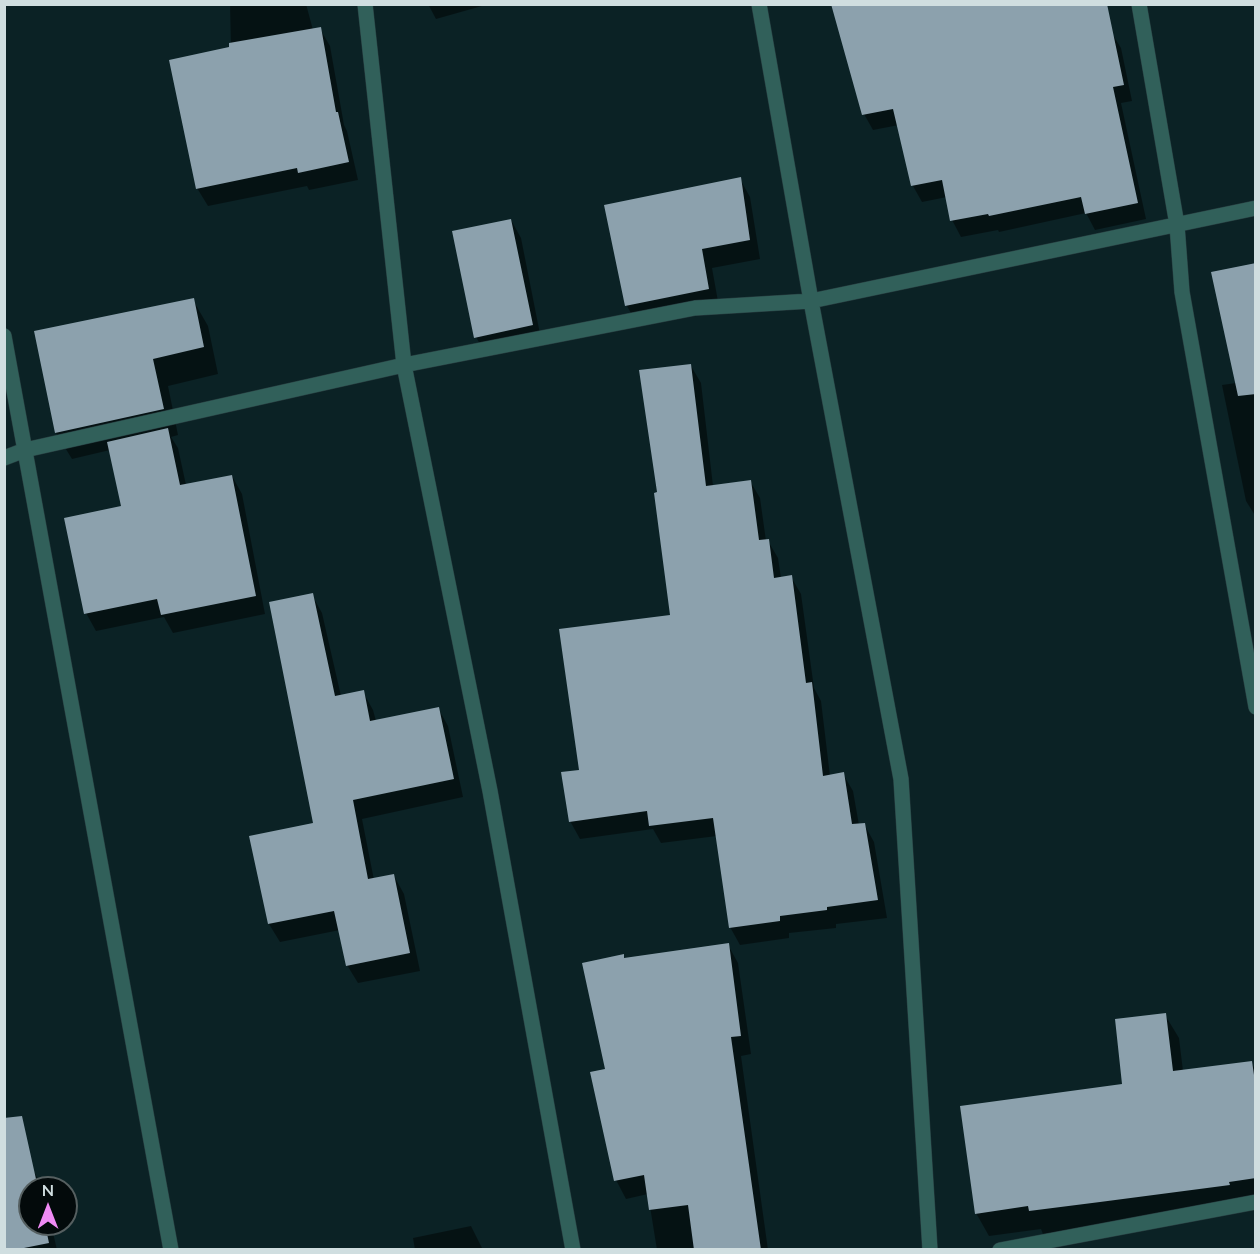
<!DOCTYPE html>
<html>
<head>
<meta charset="utf-8">
<style>
  body { margin:0 }
  #map { position:relative; width:1260px; height:1254px; overflow:hidden; background:#0b2225; font-family:Lato,sans-serif }
  canvas { display:block }
  .frame { position:absolute; inset:0; border:6px solid #d0dee0; pointer-events:none }
  .north { position:absolute; left:18px; top:1176px; width:60px; height:60px; box-sizing:border-box; background:#030a0b; border:2px solid #555f60; border-radius:50%; rotate:0deg; font-size:16px; font-weight:700; line-height:24px; text-align:center; color:#d0dee0 }
  .north::after { content:''; display:block; margin:auto; width:21px; height:27px; background:#f08bf5; clip-path:polygon(50% 0,100% 100%,50% 72%,0 100%) }
</style>
</head>
<body>
<div id="map">
<canvas width="1260" height="1254"></canvas>
<div class="frame"></div>
<div class="north">N</div>
</div>
<script>
const ctx = document.querySelector('canvas').getContext('2d');
ctx.lineJoin = 'round';
function fillPath(path, color) { ctx.fillStyle = color; ctx.fill(path, 'evenodd'); }
function trace(path, color, width, dash) { ctx.strokeStyle = color; ctx.lineWidth = width; ctx.lineCap = dash ? 'butt' : 'round'; ctx.setLineDash(dash || []); ctx.stroke(path); }
fillPath(new Path2D(`
  M230 4H306L313 30 320 29 330 46 344 125 347 131 358 180 309 190 307 186 208 206 197 188 231 48Z
  M428 4H489L436 19Z
  M1111 32 1121 48 1132 101 1121 103 1146 219 1095 230 1086 213 999 232 998 230 961 237 952 220 947 197 922 202 913 186 899 125 873 130 864 114Z
  M740 179 750 197 760 259 712 268 719 307 637 324 627 306 605 206Z
  M511 220 521 238 542 344 486 355 476 337Z
  M1256 265V517L1246 501 1222 385 1236 383Z
  M193 300 208 326 218 374 168 386 178 435 171 437 178 448 186 485 232 476 242 494 265 614 173 633 164 617 96 631 86 613 123 507 110 450 72 459 56 433 36 332Z
  M691 366 701 383 713 486 750 481 760 498 766 541H768L778 558 781 578 791 577 801 594 814 688 821 701 830 776 843 774 853 791 859 825 864 824 874 842 887 918 836 924V928L789 933V938L740 945 730 927 717 836 661 843 653 829 580 839 570 821 581 771 672 616 658 494Z
  M312 595 322 613 341 696 363 692 373 710 376 721 438 708 448 726 463 797 362 819 374 880 394 876 404 894 420 971 358 983 347 965 340 930 280 942 269 924 251 837 315 824Z
  M728 945 738 963 751 1054 741 1056 768 1250H657L648 1194 626 1199 616 1180 607 1070 623 956 625 959Z
  M1165 1015 1179 1038 1183 1071 1251 1063 1256 1070V1203L1114 1225 1043 1234 1041 1229 989 1236 976 1213 1123 1086Z
  M33 1170 43 1188H30V1224H51L57 1250H4Z
  M471 1226 483 1250H415L413 1238Z`), '#0007');
fillPath(new Path2D(`
  M831 4H1107L1124 85 1113 87 1138 203 1085 214 1081 197 989 216 988 214 950 221 942 180 911 186 893 109 862 115Z
  M321 27 336 112H338L349 162 298 173 297 168 196 189 169 60 229 47V43Z
  M741 177 750 240 702 249 709 289 625 306 604 205Z
  M511 219 533 325 474 338 452 231Z
  M1256 263V394L1238 396 1211 272Z
  M194 298 204 347 153 359 164 409 55 433 34 331Z
  M691 364 706 486 751 480 759 540 769 539 774 578 792 575 806 683 812 682 823 776 844 772 852 824 865 823 878 900 827 907V910L780 916V921L729 928 713 818 649 826 647 811 569 822 561 772 579 770 559 629 670 615 654 493 657 492 639 370Z
  M168 428 180 485 232 475 256 596 161 615 157 599 84 614 64 518 121 506 107 442Z
  M313 593 335 696 364 690 370 721 439 707 454 779 353 800 368 879 394 874 410 953 346 966 334 911 268 924 249 836 313 823 269 602Z
  M729 943 741 1036 731 1037 761 1250H694L688 1205 649 1210 644 1175 614 1181 590 1072 605 1069 582 963 624 954V958Z
  M1166 1013 1173 1071 1252 1061 1256 1089V1178L1229 1182 1230 1185 1100 1202 1029 1211 1028 1206 975 1214 960 1106 1122 1084 1115 1019Z
  M22 1116 38 1188H30V1224H45L49 1243 14 1250H4V1118Z`), '#8ca1ad');
const minor = new Path2D(`
  M365 4 404 365 490 791 573 1250
  M759 4 811 301 901 779 930 1250
  M1139 4 1177 225 1182 292 1256 707
  M4 336 171 1250
  M4 458 25 450 404 365 695 308 811 301 1256 208
  M1000 1250 1256 1202`);
trace(minor, '#273c3f', 16);
trace(minor, '#31605a', 15);
</script>
</body>
</html>
